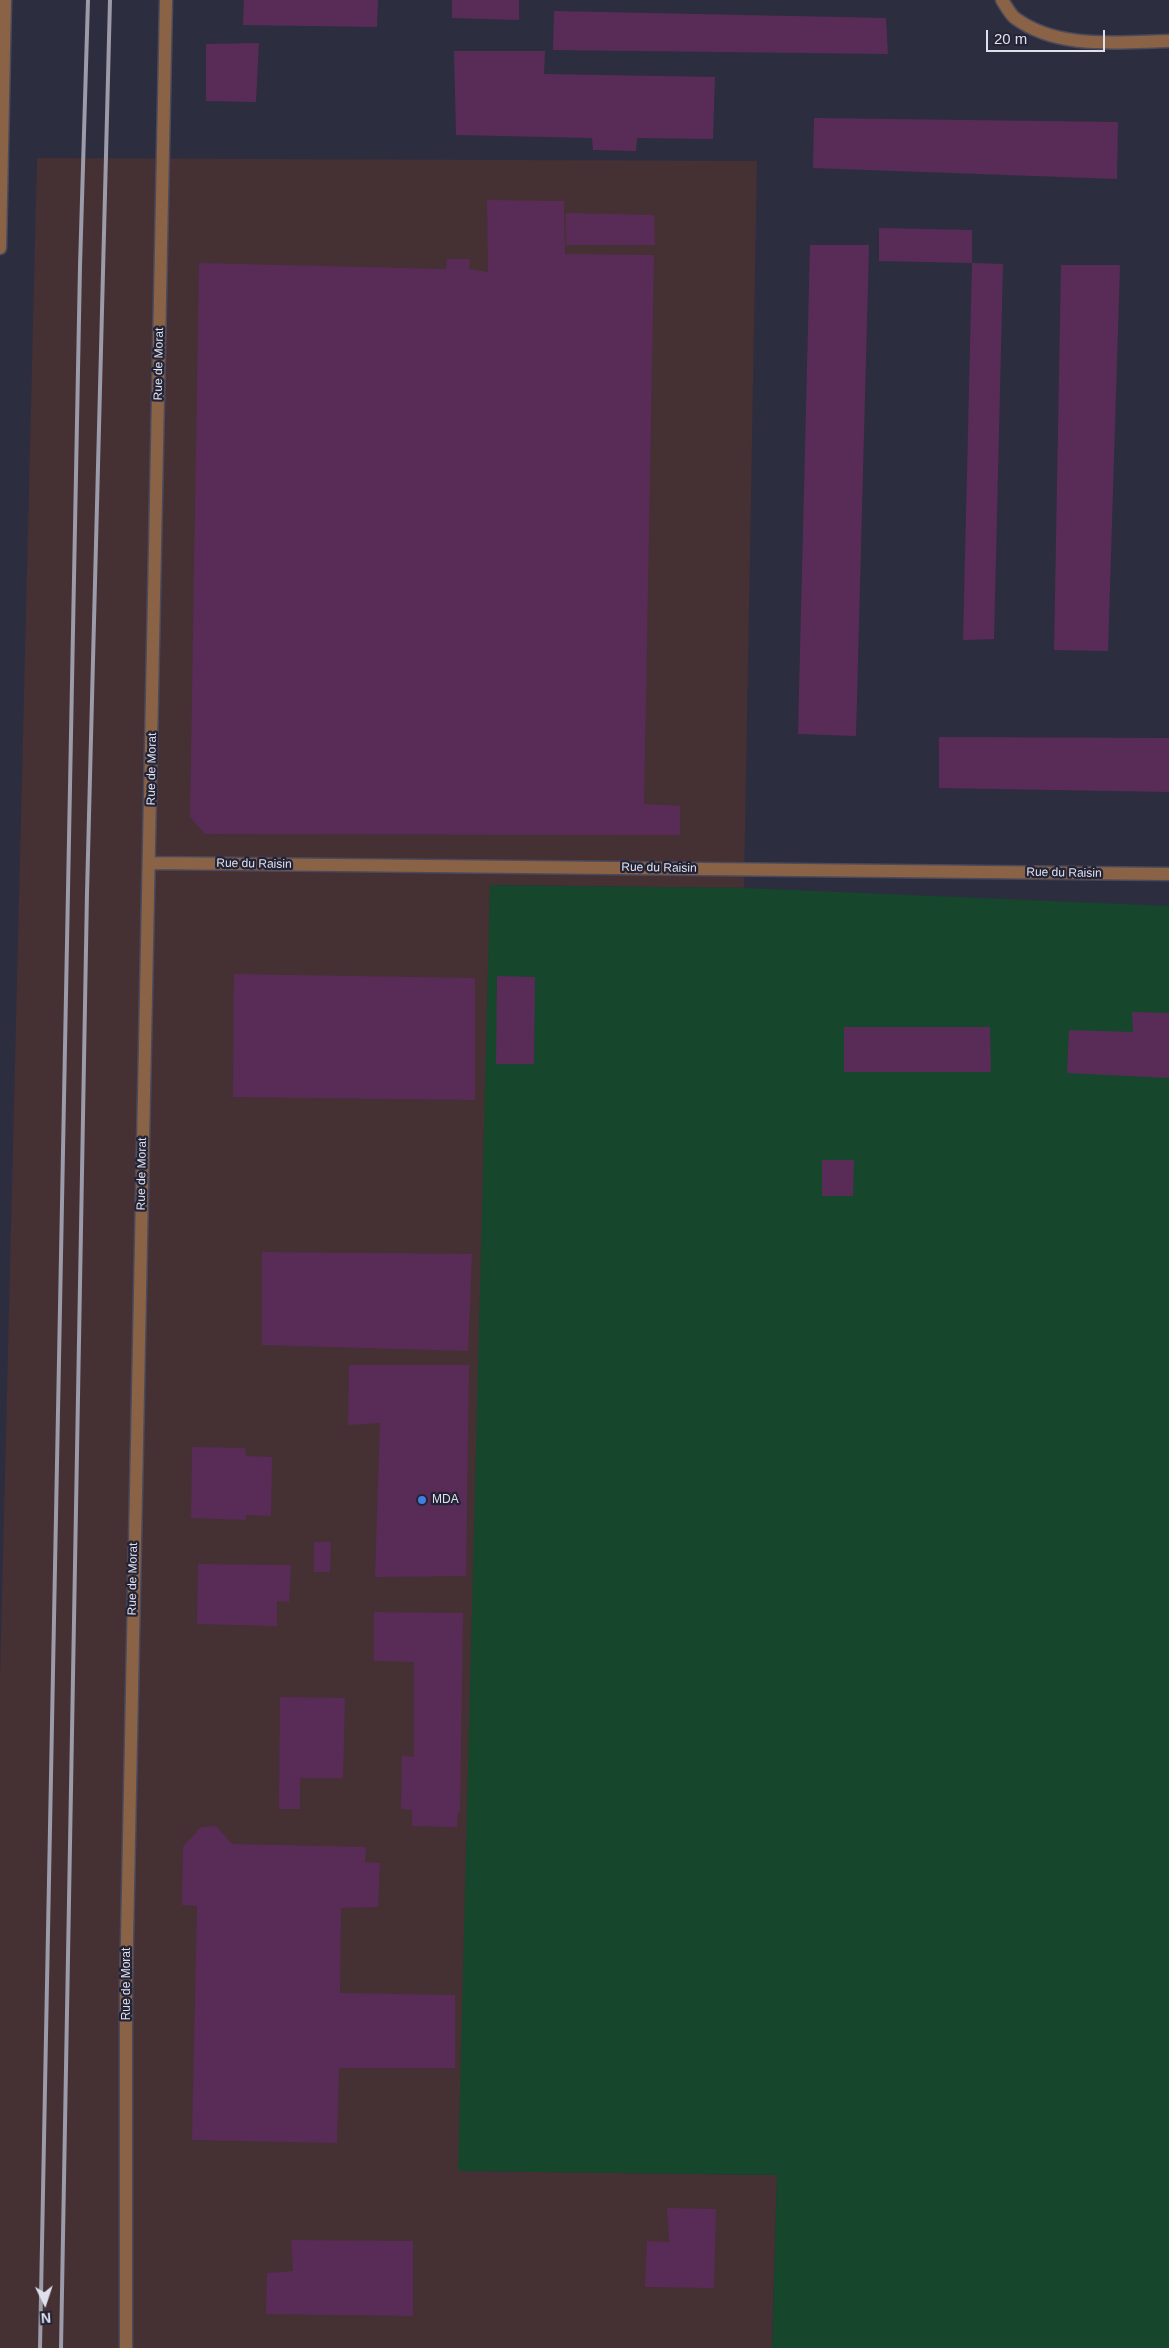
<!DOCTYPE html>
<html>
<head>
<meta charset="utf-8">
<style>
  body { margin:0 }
  #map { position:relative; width:1169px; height:2348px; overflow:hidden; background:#2d2d40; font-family:Helvetica,sans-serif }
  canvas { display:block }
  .north { position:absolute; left:20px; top:2278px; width:50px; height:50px; -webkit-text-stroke:4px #232336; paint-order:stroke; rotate:176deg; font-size:14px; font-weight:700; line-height:20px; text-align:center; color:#e0e0ed }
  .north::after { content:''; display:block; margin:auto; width:18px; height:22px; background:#e0e0ed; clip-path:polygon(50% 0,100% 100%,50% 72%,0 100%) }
  .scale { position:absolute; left:986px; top:30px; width:119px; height:22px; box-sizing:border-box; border:2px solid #e0e0ed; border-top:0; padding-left:6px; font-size:15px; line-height:18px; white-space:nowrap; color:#e0e0ed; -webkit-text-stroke:4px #232336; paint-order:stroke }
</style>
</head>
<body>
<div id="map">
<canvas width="1169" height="2348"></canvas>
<div class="north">N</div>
<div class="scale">20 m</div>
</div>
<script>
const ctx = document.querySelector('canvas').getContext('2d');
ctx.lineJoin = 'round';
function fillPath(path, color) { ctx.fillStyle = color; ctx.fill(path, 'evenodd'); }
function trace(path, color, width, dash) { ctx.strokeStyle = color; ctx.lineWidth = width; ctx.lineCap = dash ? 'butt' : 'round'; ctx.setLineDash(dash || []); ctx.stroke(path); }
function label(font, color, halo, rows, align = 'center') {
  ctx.font = font + ' Helvetica,sans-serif'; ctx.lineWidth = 4.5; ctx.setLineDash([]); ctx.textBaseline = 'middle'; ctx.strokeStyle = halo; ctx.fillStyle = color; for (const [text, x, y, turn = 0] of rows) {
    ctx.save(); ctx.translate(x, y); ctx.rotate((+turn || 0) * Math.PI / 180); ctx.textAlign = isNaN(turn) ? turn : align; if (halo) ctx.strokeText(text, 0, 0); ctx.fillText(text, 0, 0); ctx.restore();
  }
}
fillPath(new Path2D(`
  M37 158 757 161 744 888 490 885 467 2171 777 2175 772 2348H0V1678Z`), '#453033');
fillPath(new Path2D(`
  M490 885 744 888 1169 906V2348H772L777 2175 458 2171Z`), '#16462c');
fillPath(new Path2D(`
  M244 0H378L377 27 243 25Z
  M452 0H519V20L452 18Z
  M554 11 886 18 888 54 553 50Z
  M259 43 256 102 206 101V44Z
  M454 51H545L544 74 715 77 713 139 637 138 636 151 593 150 592 138 456 135Z
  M814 118 1118 122 1117 179 813 168Z
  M487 200 564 201 565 254 654 255 644 804 680 806V835L205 834 190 817 199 263 446 269 447 259H470L469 269 488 272Z
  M566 213 654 215 655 245H566Z
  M879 228 972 230V263L879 261Z
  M810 245H869L856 736 798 734Z
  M972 263 1003 264 994 639 963 640Z
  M1061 265H1120L1108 651 1054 650Z
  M939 737 1169 738V792L939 788Z
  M234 974 475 978V1100L233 1097Z
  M497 976 535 977 534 1064H496Z
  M1132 1012 1169 1013V1078L1067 1073 1069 1030 1133 1032Z
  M844 1027H990L991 1072H844Z
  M822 1160H854L853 1196H822Z
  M262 1252 472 1254 468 1351 262 1345Z
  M349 1365H469L466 1576 375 1577 380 1423 348 1425Z
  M192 1447 245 1448 246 1456 272 1457 271 1516 246 1515V1520L191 1518Z
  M314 1542H331L330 1572H314Z
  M198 1564 291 1565 289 1602 277 1601V1626L197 1624Z
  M374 1612 463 1613 460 1812 458 1811 457 1827 412 1826V1810L401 1809 402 1756 414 1757V1662L374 1661Z
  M280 1697 345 1698 343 1778H300V1809H279Z
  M216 1826 232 1844 366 1847 365 1862 380 1863 378 1907 341 1908 340 1993 455 1995V2068H339L337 2143 192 2140 197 1906 182 1905 183 1847 201 1827Z
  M667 2208 716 2209 714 2288 645 2287 647 2241 669 2242Z
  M291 2240 413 2241V2316L266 2314 267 2273 293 2271Z`), '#582c57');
const minor = new Path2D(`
  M1002 0C1006 6 1010 14 1015 18 1058 50 1119 42 1169 41
  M0 248 5 0
  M150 863 1169 874
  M126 2348V1988L166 0`);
trace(minor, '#4a4a5c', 15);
trace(minor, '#8a6245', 12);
trace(new Path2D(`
  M40 2348 80 266 88 0
  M61 2348 87 893 110 0`), '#9b9baa', 4);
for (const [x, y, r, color] of [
  [422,1500,5,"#3f7fe0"]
]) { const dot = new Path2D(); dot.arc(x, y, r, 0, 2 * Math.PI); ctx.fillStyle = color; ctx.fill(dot); trace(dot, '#232336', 2); }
label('12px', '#e0e0ed', '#232336', [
  ["Rue de Morat",159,364,-89],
  ["Rue de Morat",152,769,-89],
  ["Rue du Raisin",254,864,1],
  ["Rue du Raisin",659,868,1],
  ["Rue du Raisin",1064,873,1],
  ["Rue de Morat",142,1174,-89],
  ["Rue de Morat",133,1579,-89],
  ["Rue de Morat",127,1984,-90]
]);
label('12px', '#e0e0ed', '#232336', [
  ["MDA",432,1500]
], 'left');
</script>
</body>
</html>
